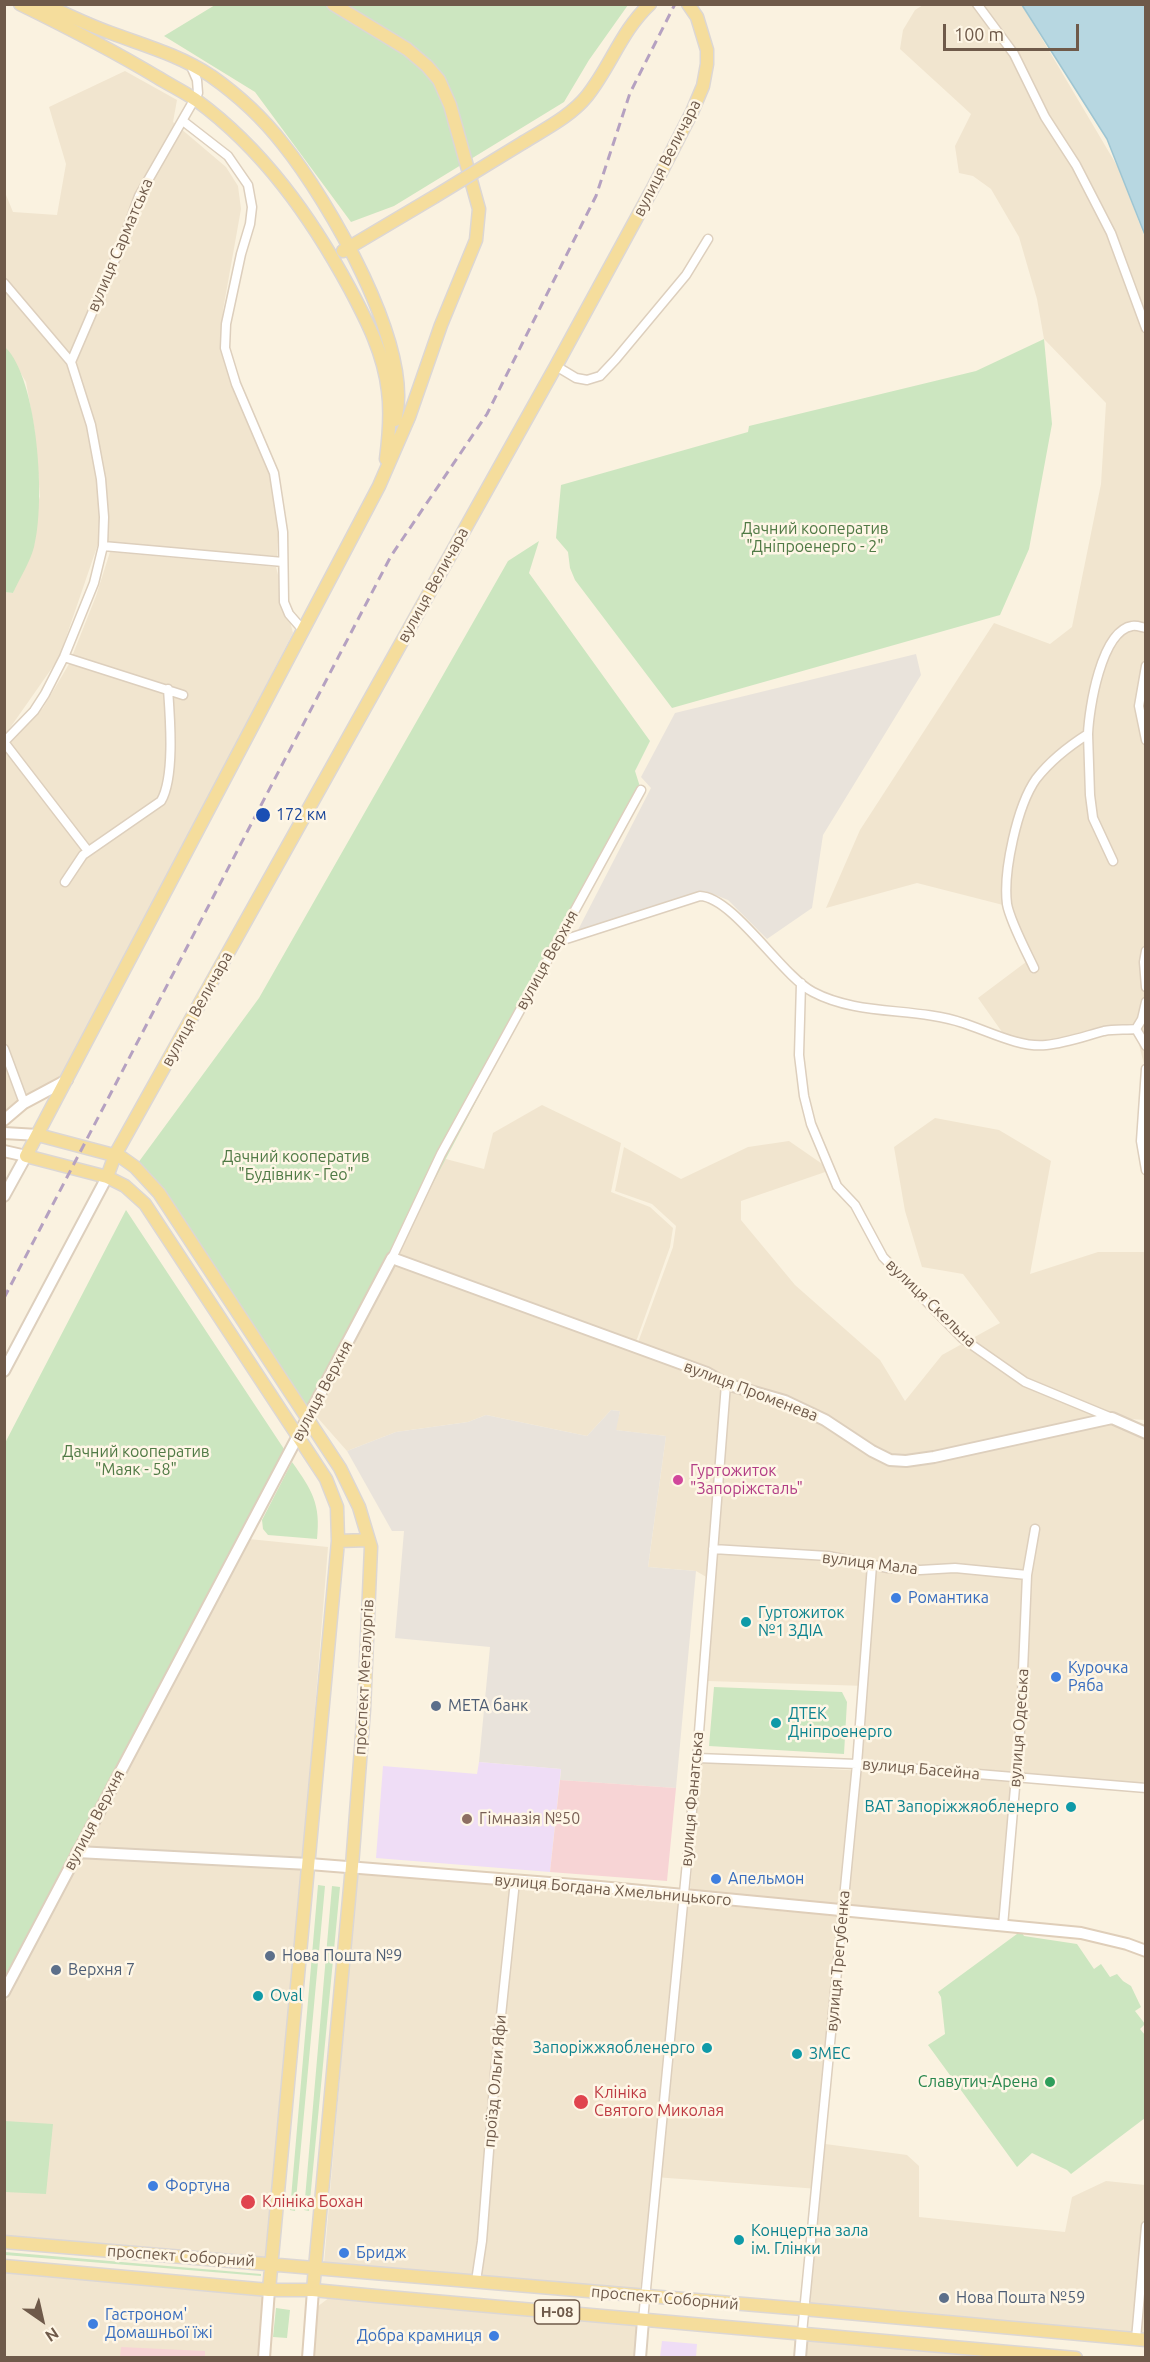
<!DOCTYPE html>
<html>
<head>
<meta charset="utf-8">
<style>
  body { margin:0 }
  #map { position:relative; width:1150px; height:2362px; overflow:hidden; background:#faf2e0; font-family:Ubuntu,sans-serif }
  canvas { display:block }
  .frame { position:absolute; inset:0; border:6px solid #6f5a4a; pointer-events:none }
  .north { position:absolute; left:12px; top:2290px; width:60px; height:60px; -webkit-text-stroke:4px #fef6e6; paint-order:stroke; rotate:146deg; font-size:16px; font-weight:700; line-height:24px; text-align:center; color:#6f5a4a }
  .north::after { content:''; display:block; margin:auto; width:21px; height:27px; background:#6f5a4a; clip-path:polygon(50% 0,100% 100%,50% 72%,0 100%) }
  .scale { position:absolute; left:943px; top:24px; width:136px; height:27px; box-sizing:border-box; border:3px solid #6f5a4a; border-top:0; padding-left:8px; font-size:18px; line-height:21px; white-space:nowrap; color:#6f5a4a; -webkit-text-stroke:4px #fef6e6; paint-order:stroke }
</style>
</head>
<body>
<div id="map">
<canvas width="1150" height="2362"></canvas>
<div class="frame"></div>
<div class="north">N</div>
<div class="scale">100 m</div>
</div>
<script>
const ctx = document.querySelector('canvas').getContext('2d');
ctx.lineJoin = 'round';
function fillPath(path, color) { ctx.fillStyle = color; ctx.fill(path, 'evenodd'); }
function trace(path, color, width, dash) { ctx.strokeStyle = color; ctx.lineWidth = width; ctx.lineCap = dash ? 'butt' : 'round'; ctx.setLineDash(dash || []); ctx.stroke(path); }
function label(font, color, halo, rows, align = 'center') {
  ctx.font = font + ' Ubuntu,sans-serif'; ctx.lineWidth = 5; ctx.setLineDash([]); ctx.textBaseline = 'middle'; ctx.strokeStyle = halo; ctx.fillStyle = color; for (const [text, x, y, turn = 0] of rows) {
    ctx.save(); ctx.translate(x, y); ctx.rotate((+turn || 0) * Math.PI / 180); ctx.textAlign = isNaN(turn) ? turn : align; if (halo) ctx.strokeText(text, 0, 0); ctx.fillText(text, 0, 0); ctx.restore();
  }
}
fillPath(new Path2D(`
  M923 5H1022L1119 169 1145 238V1068L1135 1029 1045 1045 1007 1039 978 998 1030 959 1007 906 917 883 826 908 860 830 994 623 1050 644 1072 627 1101 484 1106 403 1044 339 1037 299 1019 237 991 189 973 176 959 173 955 146 971 114 900 49 903 30 915 10Z
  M125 71 177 100 173 122 226 167 238 186 241 209 223 310 221 347 234 389 271 476 278 534 277 556 98 544 59 658 5 735V592L13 593 40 496 34 427 26 382 5 347 4 190 13 212 57 215 66 164 49 107Z
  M110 552 276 567 293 633 64 1075 5 1114V748L43 708 69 664 96 596Z
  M542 1105 621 1143 611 1192 650 1207 673 1228 670 1247 633 1350 636 1348 673 1247 676 1226 652 1204 615 1191 624 1147 681 1179 748 1147 789 1141 831 1170 741 1201V1220L795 1285 880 1360 905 1401 942 1355 1000 1323 963 1274 922 1267 905 1211 894 1147 935 1118 999 1130 1051 1161 1030 1274 1098 1252H1145V1420L1112 1418 906 1461 880 1455 824 1420 726 1384 731 1389 824 1423 889 1465 1113 1422 1145 1438V1784L861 1761 866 1686 708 1681 715 1582 696 1571 648 1567 666 1436 615 1430 620 1411 611 1410 587 1436 486 1415 468 1422 396 1432 347 1451 317 1417 442 1158 484 1169 493 1133Z
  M249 1539 328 1547 303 1858 84 1849Z
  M701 1762 1012 1779 1000 1922 690 1891Z
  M82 1857 301 1869 269 2259 5 2237 4 2005Z
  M357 1873 837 1916 818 2143 907 2155 919 2166V2217L1065 2232 1072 2197 1106 2181 1145 2185V2335L810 2304 819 2189 654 2177 640 2291 324 2264Z
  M4 2270 264 2292 259 2357H5Z
  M330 2297 640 2325 637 2357 313 2358 317 2307Z
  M805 2337 1014 2358H803Z`), '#f1e5cf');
fillPath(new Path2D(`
  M916 654 921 675 823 835 812 908 767 939 728 900 705 891 578 930 651 788 641 777 675 713Z
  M611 1410 620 1411 616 1430 666 1436 648 1567 696 1571 676 1788 560 1780 561 1769 479 1762 490 1647 395 1638 404 1531H392L347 1451 396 1432 468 1422 486 1415 587 1436Z`), '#e9e3db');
fillPath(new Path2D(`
  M479 1762 561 1769 550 1872 376 1858 383 1766 477 1774Z
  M662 2341 697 2344 696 2357H660Z`), '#efddf6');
fillPath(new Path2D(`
  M560 1780 676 1788 667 1881 550 1872Z
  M121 2347 205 2351V2357H120Z`), '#f7d4d5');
fillPath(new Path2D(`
  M215 5H628L589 60 564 102 394 206 351 222 255 92 164 36Z
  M1044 339 1052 424 1029 549 1000 615 672 708 575 580 570 568 568 552 556 538 561 485 748 432 749 426 976 371Z
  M5 347C38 378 46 503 34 547 30 562 20 578 13 593L4 592Z
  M539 541 529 573 650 741 635 771 641 790 308 1419 135 1167 259 998 508 561Z
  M126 1210 284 1449 5 1978V1443Z
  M292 1462C312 1490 321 1504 317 1539L268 1535 263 1529 262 1520Z
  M714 1687 842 1692 847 1702 844 1754 709 1746Z
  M318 1885 325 1886 295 2211 290 2210Z
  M332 1886 340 1887 309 2211 304 2210Z
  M1021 1931 1024 1936 1077 1944 1094 1969 1101 1964 1110 1977 1117 1974 1123 1981 1131 1986 1141 2007 1135 2011 1145 2024 1140 2029 1145 2035V2118L1071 2174 1067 2170 1032 2153 1017 2167 928 2045 945 2034 941 1997 938 1992Z
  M5 2121 53 2124 46 2194 5 2192Z
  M5 2252 261 2274V2276L5 2255Z
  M276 2308 290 2310 287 2338 273 2337Z`), '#cce6c0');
const water = new Path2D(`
  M1022 5H1145V235L1107 139Z`);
fillPath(water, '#b7d7e1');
trace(water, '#9ec5d2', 1.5);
const minor = new Path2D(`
  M977 4 1014 54 1045 117 1076 165 1111 233 1146 328
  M183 121 228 156 248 185 252 207 250 224 241 254 226 324 225 348 236 384 274 473 283 532 284 602 289 614 303 630
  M4 283 71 362 91 425 101 479 104 517 103 546 94 583 64 657 45 694 34 711 4 742
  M71 362 123 241 139 196 198 93 197 80 190 64
  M556 366 576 378 587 380 600 376 616 359 686 275 708 239
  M103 546 283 562
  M64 657 183 695
  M1146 666 1139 706 1146 740
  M1088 734C1089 709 1101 631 1132 626 1136 625 1141 627 1146 628
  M4 742 88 851
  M65 882 83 855 161 801C175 777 170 717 168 689
  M557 942 700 896C733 897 782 976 813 992 858 1016 915 1007 963 1023 988 1031 1020 1048 1046 1045 1066 1043 1085 1036 1104 1031 1114 1029 1125 1030 1136 1029L1146 1046
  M1146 951 1144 962 1146 987
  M1034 968C1026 951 1010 921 1007 904 1003 872 1017 806 1036 779 1050 761 1069 746 1088 734L1090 795 1093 818 1113 861
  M801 983 799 1055 804 1096 811 1124 837 1186 855 1205 883 1257 962 1338 1025 1382 1112 1418
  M1136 1029 1142 1019 1146 1002
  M4 1049 24 1103
  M1146 1069 1141 1141 1146 1170
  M392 1258 441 1154 641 790
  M713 1549 828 1556 888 1568 920 1570 955 1568 1027 1575
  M697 1758 857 1764 1146 1788
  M1003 1926 1021 1718 1027 1575 1035 1529
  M476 2281 482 2241 495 2073 515 1881
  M643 2320 697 1758 726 1384
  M802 2333 857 1764 872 1565
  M1136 2339 1146 2226`);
const tertiary = new Path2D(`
  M4 1196 26 1156
  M4 1371 107 1177
  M77 1852 309 1864
  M4 1992 392 1258 707 1373 726 1384 785 1401 825 1420 872 1451 890 1460 906 1461 934 1457 1112 1418 1146 1433
  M640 2358 643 2320
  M800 2358 802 2333`);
const secondary = new Path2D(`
  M4 1120 24 1103 67 1080
  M4 1133 38 1135
  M4 1151 26 1156
  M309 1864 600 1887 1081 1933 1127 1944 1146 1951
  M264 2358 269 2290
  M308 2358 313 2290`);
const primary = new Path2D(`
  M20 4C67 27 112 50 157 77 170 85 184 92 196 100 263 149 311 217 350 289 367 321 384 354 388 391 391 413 389 436 386 459
  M44 4C66 14 88 25 111 33 146 46 179 55 211 76 238 95 263 118 283 144 328 200 415 348 395 420
  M524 142C545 129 571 116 587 96 611 66 621 31 650 4
  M343 251 434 197
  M38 1135 121 1157 135 1167 159 1193 340 1468 359 1507 371 1547 364 1709 352 1866 313 2290
  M107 1177 115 1155 556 366 654 186 692 112 703 86 707 64V50L697 17 688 4
  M338 1541 369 1540
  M4 2242 803 2309 1146 2340
  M4 2266 269 2290H313L376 2296 1076 2358
  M269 2290 338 1541 337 1507 326 1479 145 1204 125 1186 107 1177 26 1156 379 486 409 417 441 325 476 240 479 209 450 105 439 80 427 66 407 49 333 4`);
trace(minor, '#ddcfbd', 11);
trace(tertiary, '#ddcfbd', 14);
trace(secondary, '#dfceb9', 14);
trace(primary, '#dcd7d4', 15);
trace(minor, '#fff', 8);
trace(tertiary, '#fff', 10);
trace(secondary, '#fff', 10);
trace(primary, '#f5dd9c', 12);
trace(new Path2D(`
  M4 1298 391 556 487 414 596 196 630 93 675 4`), '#b5a1c1', 3, [9, 6]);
const primaryBridge = new Path2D(`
  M434 197 524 142`);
trace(primaryBridge, '#dcd7d4', 15, []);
trace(primaryBridge, '#f5dd9c', 12);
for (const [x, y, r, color] of [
  [263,815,8,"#1a4fb4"],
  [678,1480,6,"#d1479c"],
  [896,1598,6,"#3f7fe0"],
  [746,1622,6,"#0f9aa8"],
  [1056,1677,6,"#3f7fe0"],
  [436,1706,6,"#5c6f8a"],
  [776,1723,6,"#0f9aa8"],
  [1071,1807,6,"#0f9aa8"],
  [467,1819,6,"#8d6e63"],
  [716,1879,6,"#3f7fe0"],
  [270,1956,6,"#5c6f8a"],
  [56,1970,6,"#5c6f8a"],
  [258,1996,6,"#0f9aa8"],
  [707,2048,6,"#0f9aa8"],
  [797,2054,6,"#0f9aa8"],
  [1050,2082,6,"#2e9e5b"],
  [581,2102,8,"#e0444e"],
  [153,2186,6,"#3f7fe0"],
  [248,2202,8,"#e0444e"],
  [739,2240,6,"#0f9aa8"],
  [344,2253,6,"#3f7fe0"],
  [944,2298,6,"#5c6f8a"],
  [93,2324,6,"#3f7fe0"],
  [494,2336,6,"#3f7fe0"]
]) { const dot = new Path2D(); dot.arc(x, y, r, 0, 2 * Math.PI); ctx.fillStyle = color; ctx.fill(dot); trace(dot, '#fef6e6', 2); }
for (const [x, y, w] of [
  [557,2312,45]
]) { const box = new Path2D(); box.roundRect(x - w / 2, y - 12, w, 24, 4.5); ctx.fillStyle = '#fef6e6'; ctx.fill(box); trace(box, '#6f5a4a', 1.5); }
label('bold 15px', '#6f5a4a', null, [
  ["Н-08",557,2312]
]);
label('16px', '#6f5a4a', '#fef6e6', [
  ["вулиця Величара",667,158,-63],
  ["вулиця Сарматська",120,245,-67],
  ["вулиця Величара",433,585,-61],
  ["вулиця Верхня",547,960,-61],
  ["вулиця Величара",197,1009,-61],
  ["вулиця Скельна",931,1303,44],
  ["вулиця Верхня",322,1391,-62],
  ["вулиця Променева",751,1391,21],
  ["вулиця Мала",870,1563,7],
  ["проспект Металургів",364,1677,-87],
  ["вулиця Одеська",1019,1728,-86],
  ["вулиця Басейна",921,1769,5],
  ["вулиця Фанатська",692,1799,-85],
  ["вулиця Верхня",94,1820,-62],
  ["вулиця Богдана Хмельницького",613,1890,5],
  ["вулиця Трегубенка",838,1961,-85],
  ["проїзд Ольги Яфи",495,2081,-85],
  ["проспект Соборний",181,2256,4],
  ["проспект Соборний",665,2298,5]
]);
label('16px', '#507a45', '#fef6e6', [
  ["Дачний кооператив",815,529],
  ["\"Дніпроенерго - 2\"",815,547],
  ["Дачний кооператив",296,1157],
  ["\"Будівник - Гео\"",296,1175],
  ["Дачний кооператив",136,1452],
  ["\"Маяк - 58\"",136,1470]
]);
label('16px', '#164399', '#fef6e6', [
  ["172 км",276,815]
], 'left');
label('16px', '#b23c85', '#fef6e6', [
  ["Гуртожиток",690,1471],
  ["\"Запоріжсталь\"",690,1489]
], 'left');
label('16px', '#366cbe', '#fef6e6', [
  ["Романтика",908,1598],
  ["Курочка",1068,1668],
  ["Ряба",1068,1686],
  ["Апельмон",728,1879],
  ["Фортуна",165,2186],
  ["Бридж",356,2253],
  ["Гастроном'",105,2315],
  ["Домашньої їжі",105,2333],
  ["Добра крамниця",482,2336,"right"]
], 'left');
label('16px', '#0d838f', '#fef6e6', [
  ["Гуртожиток",758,1613],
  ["№1 ЗДІА",758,1631],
  ["ДТЕК",788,1714],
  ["Дніпроенерго",788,1732],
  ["ВАТ Запоріжжяобленерго",1059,1807,"right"],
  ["Oval",270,1996],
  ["Запоріжжяобленерго",695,2048,"right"],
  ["ЗМЕС",809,2054],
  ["Концертна зала",751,2231],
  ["ім. Глінки",751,2249]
], 'left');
label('16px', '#4e5e75', '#fef6e6', [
  ["МЕТА банк",448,1706],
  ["Нова Пошта №9",282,1956],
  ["Верхня 7",68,1970],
  ["Нова Пошта №59",956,2298]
], 'left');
label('16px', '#785e54', '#fef6e6', [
  ["Гімназія №50",479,1819]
], 'left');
label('16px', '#27864d', '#fef6e6', [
  ["Славутич-Арена",1038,2082]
], 'right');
label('16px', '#be3a42', '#fef6e6', [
  ["Клініка",594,2093],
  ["Святого Миколая",594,2111],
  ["Клініка Бохан",262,2202]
], 'left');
</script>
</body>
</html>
